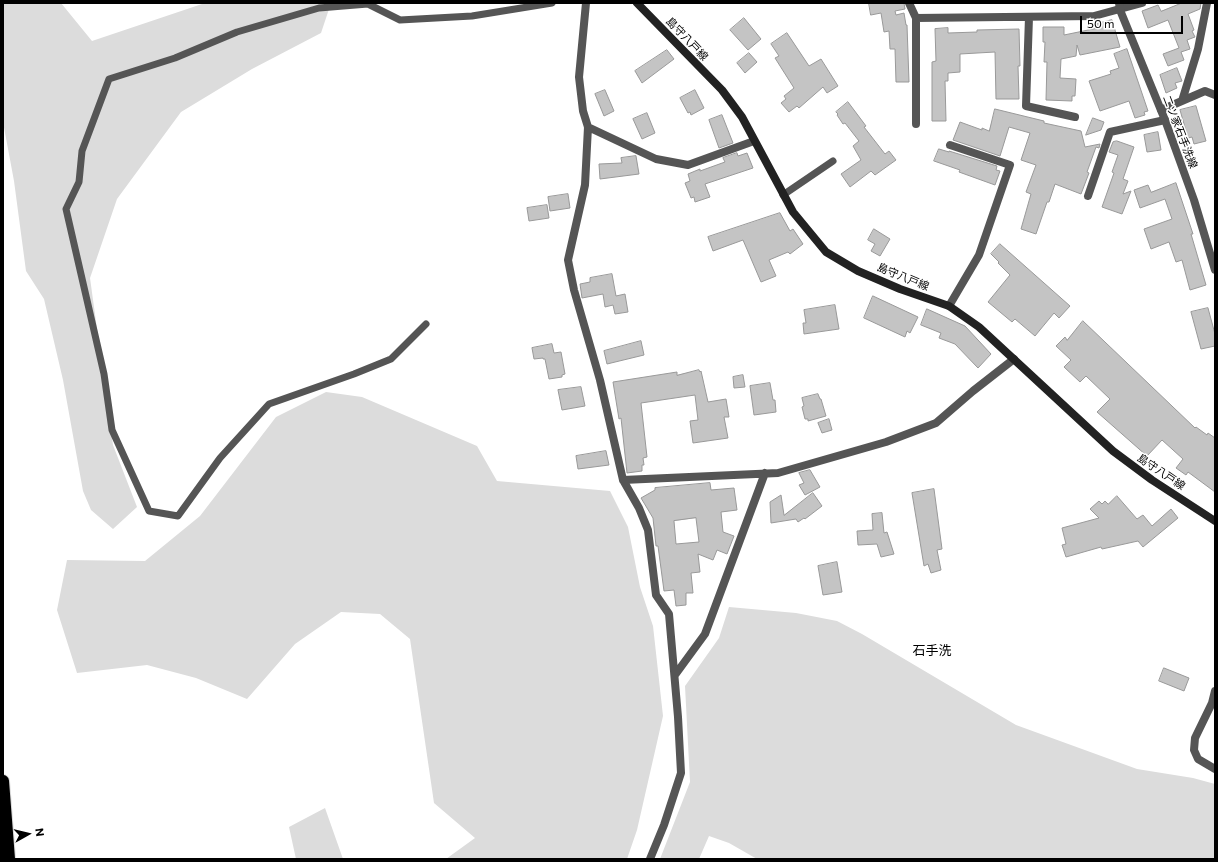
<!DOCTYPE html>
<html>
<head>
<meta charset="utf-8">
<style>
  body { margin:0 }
  #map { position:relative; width:1218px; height:862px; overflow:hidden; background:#fff; font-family:Commissioner,sans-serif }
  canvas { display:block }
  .frame { position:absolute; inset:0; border:4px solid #000; pointer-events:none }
  .north { position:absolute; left:8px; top:814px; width:40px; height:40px; -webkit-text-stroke:3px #fff; paint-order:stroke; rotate:82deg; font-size:11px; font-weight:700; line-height:16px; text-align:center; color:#000 }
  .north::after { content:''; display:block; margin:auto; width:14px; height:18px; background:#000; clip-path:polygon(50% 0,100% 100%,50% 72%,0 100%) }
  .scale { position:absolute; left:1080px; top:16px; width:103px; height:18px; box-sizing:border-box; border:2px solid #000; border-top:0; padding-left:5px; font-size:12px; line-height:14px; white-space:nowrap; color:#000; -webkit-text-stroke:3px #fff; paint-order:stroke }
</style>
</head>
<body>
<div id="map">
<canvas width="1218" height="862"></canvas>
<div class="frame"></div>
<div class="north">N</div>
<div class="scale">50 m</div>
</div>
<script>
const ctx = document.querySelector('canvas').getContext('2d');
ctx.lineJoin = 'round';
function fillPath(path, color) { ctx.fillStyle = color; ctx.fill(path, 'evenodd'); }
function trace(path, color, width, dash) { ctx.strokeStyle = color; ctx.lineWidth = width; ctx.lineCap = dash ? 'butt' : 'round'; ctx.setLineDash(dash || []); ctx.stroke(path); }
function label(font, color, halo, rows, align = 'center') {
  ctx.font = font + ' Commissioner,"Noto Sans JP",sans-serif'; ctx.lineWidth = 3; ctx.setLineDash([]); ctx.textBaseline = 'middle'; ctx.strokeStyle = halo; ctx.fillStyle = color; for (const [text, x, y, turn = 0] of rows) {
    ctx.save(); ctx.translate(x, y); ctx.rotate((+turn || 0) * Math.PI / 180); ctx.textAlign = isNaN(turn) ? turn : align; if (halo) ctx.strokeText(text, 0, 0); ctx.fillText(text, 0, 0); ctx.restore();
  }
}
fillPath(new Path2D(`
  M3 3H61L92 41 205 3H331L321 33 252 69 181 112 117 199 90 278 113 445 137 507 113 529 91 510 83 491 63 380 44 299 26 271 14 181 3 122V46L4 41Z
  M326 392 362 397 477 446 497 481 610 491 628 527 640 587 653 626 663 716 637 830 627 859H440H446L475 838 434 803 410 639 380 614 341 612 295 644 247 699 196 678 147 665 77 673 57 610 67 560 145 561 200 516 276 417Z
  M729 607 796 613 837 621 862 634 1016 725 1137 769 1193 778 1215 784V859H757L729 843 709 836 699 859H660L690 782 685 686 719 638Z
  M325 808 343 859H296L289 827Z`), '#dcdcdc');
const building = new Path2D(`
  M869 3H904L905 9 895 11 896 15 904 13 906 25H907L909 82H896L895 49H890L889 31 884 32 881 13 871 15Z
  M1182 3H1201L1200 9 1188 14 1194 30 1192 31 1195 37 1187 40 1190 49 1181 52 1184 60 1168 66 1163 54 1179 48 1168 20 1148 28 1142 11 1158 5 1161 11Z
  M744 18 761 39 748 50 730 30Z
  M1112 20 1120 47 1080 55 1077 45 1076 56 1061 59 1060 78 1076 79 1075 96H1072V101L1046 100 1047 62H1044L1045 42H1043V27H1064V35L1098 28 1097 24Z
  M948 28V33L977 32V30L1019 29 1020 66H1018L1019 99H996L995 52 960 54V72L948 73V81H945L946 121H932V62L936 61 935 29Z
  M787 33 809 66 821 59 838 86 827 93 823 87 799 108 797 106 789 112 781 103 786 99 784 96 794 88 775 58 779 56 771 44Z
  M1127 49 1148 111 1144 112 1145 115 1135 118 1129 101 1100 111 1089 81 1111 74 1110 71 1119 68 1114 54Z
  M667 50 674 59 642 83 635 71Z
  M749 53 757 62 745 73 737 63Z
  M1177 68 1182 81 1175 83 1177 88 1166 93 1160 75Z
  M605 90 614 111 604 116 595 94Z
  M695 90 704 108 691 115 690 112 688 113 680 98Z
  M848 102 866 126 864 127 885 154 889 151 896 160 875 175 871 171 850 187 841 174 861 160 853 146 859 141 845 123 843 124 837 115 838 114 836 112Z
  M1196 106 1206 141 1194 144 1192 137 1188 138 1180 110Z
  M995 109 1044 121V123L1081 131 1085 147 1100 144 1099 148 1096 147 1087 172 1089 173 1081 194 1055 184 1049 202H1047L1036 234 1021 229 1031 194 1026 192 1036 165 1021 160 1030 133 1009 127 1000 156 953 140 960 122 982 130V128L989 131Z
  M647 113 655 133 642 139 633 119Z
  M722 115 733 143 719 148 709 120Z
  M1093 118 1104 122 1101 130 1086 135Z
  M1158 132 1161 150 1147 152 1144 135Z
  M1117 141 1134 147 1123 179 1128 181 1123 194 1131 191 1122 214 1102 207 1114 173 1112 172 1118 155 1109 152 1113 142Z
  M939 149 949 152V151L997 166 996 170 1000 171 995 185 959 172 960 170 934 161Z
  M737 153 738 156 747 153 753 168 705 184 710 197 695 202 694 197 691 198 685 183 690 181 688 174 700 169V171L725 162 723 158Z
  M636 156 639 174 600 179 599 164 622 163 621 158Z
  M1176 183 1193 234H1191L1206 285 1190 290 1182 260 1176 262 1169 242 1151 249 1144 229 1172 219 1165 199 1140 208 1134 190 1148 185 1151 192Z
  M568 194 570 208 550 211 548 197Z
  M547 205 549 218 529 221 527 208Z
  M780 213 790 231 793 229 803 244 790 254 788 252 769 260 776 276 761 282 743 240 713 251 708 237Z
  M874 229 890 239 880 256 871 251 875 244 868 240Z
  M1000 244 1070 306 1059 318 1054 313 1035 336 1015 319 1012 322 988 302 1010 275 998 263 999 262 991 254Z
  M612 274 616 296 625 294 628 312 615 314 613 305 605 307 603 294 582 298 580 284 590 282V278Z
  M873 296 918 317 910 333 907 331 905 337 864 318Z
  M835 305 839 329 804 334 803 323H806L804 310Z
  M1208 308 1215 334V346L1201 349 1191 312Z
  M927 309 965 326 991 354 978 368 955 344 939 338 941 333 921 325Z
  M1083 321 1195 428 1196 427 1207 435 1208 433 1215 438V492L1188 472 1186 475 1176 468 1183 459 1162 440 1147 456 1097 412 1110 399 1086 376 1080 382 1064 367 1071 360 1056 346 1065 337 1067 340Z
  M641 341 644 355 607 364 604 351Z
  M552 344 554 353 561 352 565 374 562 375V377L549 379 545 359H543V358L534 359 532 348Z
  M699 370 700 372 701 371 708 402 726 399 729 417H724L728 438 693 443 690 421 698 420 695 395 641 403 647 457 643 458 644 465H642V471L627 473 621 418 619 419 613 382 677 372V375Z
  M743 375 745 387 734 388 733 377Z
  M770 383 773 400H775L776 412 754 415 750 386Z
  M581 387 585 406 562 410 558 390Z
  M818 394 820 399H821L826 416 808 421V419H805L802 407 804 406 802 398Z
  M829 419 832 430 822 433 818 423Z
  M606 451 609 465 578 469 576 456Z
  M810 470 820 487 805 495 799 485 804 483 799 473Z
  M710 483 711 490 734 488 737 510 721 512 723 532 734 536 727 554 717 550 713 560 698 554 700 572 691 573 693 593H686V605L676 606 674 590 664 591 658 546H656L653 518 641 498 655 490V488ZM696 518 699 542 676 544 674 521Z
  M934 489 942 549 937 550 941 570 931 573 928 564 924 566 912 493Z
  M813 493 822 506 805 519 804 518 798 522 796 519 771 523 770 502 781 495 784 515Z
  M1117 496 1137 519 1143 515 1152 526 1171 509 1178 518 1143 547 1138 541 1102 549 1101 547 1066 557 1062 545 1066 544 1062 528 1099 518 1090 509 1099 501 1102 504 1105 501 1108 504Z
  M882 513 884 533 887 532 894 554 881 557 877 544 858 545 857 531 873 530 872 514Z
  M837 562 842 592 823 595 818 566Z
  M1164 668 1189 678 1184 691 1159 681Z`);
fillPath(building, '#c4c4c4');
trace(building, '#999', 1);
const motorway = new Path2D(`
  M3 781 9 859`);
trace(motorway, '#dbdbdb', 14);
trace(new Path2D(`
  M783 195 833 161
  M426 324 391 359 354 374 269 404 220 458 178 516 149 511 112 430 104 374 66 209 79 182 82 151 109 79 175 58 237 32 319 8 368 4 400 20 472 16 552 3`), '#555', 7);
trace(new Path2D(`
  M586 3 579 77 583 111 588 127 585 185 568 260 574 290 600 380 623 480 639 508 648 530 656 595 669 614 678 717 681 773 664 825 650 859
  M909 3 916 18 1094 16 1142 3
  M1029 17 1026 106 1075 117
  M1182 101 1198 49 1207 3
  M1161 110 1205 91 1215 95
  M916 124V18
  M588 127 656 159 688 165 754 141
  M1088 196 1110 132 1165 120
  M949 306 979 255 1010 165 950 145
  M623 480 778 473 886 442 936 423 973 391 1014 359
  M675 675 705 634 765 473
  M1215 691 1212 703 1195 738 1194 750 1198 759 1215 769`), '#555', 8);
trace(new Path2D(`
  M1119 3 1120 10 1165 120 1194 200 1215 270`), '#555', 8);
trace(new Path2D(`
  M637 3 722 90 742 117 793 212 826 252 858 271 900 289 949 306 979 327 1113 451 1152 480 1215 521`), '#222', 8);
trace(motorway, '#000', 12);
label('11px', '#000', '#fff', [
  ["島守八戸線",687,39,46],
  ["二ツ家石手洗線",1180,132,69],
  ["島守八戸線",903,277,22],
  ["島守八戸線",1161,472,34]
]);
label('13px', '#000', '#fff', [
  ["石手洗",932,651]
]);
</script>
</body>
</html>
